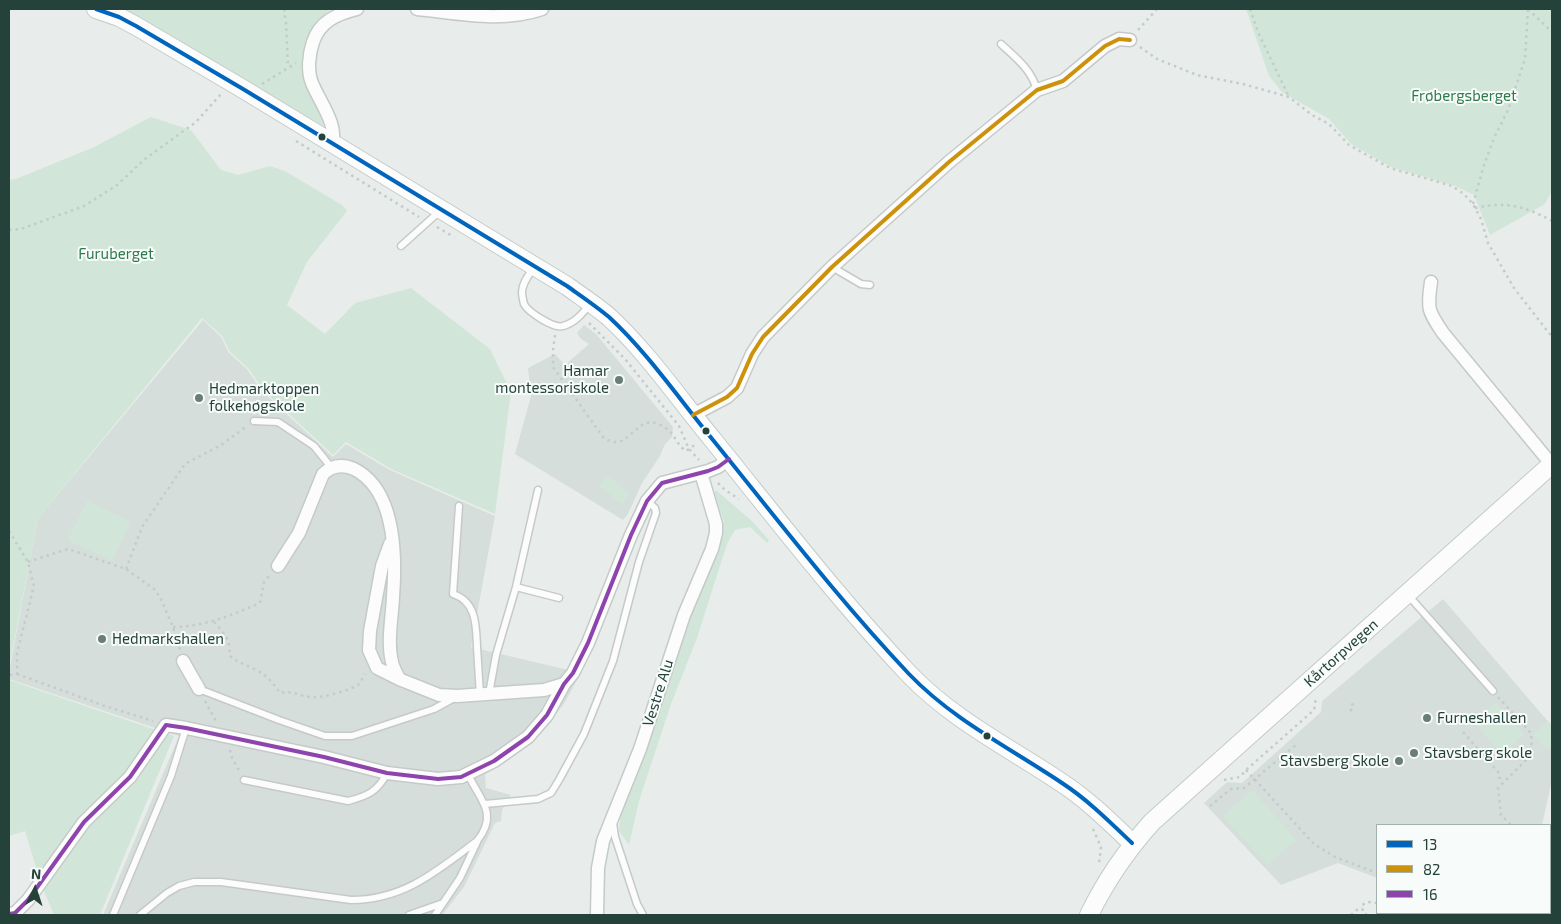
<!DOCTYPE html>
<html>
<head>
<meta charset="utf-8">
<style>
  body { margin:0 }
  #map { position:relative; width:1561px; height:924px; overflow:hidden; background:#e8edeb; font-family:"Exo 2",sans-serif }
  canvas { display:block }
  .frame { position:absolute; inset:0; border:10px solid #24423a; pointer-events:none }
  .legend { position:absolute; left:1376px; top:824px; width:175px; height:90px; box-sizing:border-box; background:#f7fbf9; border:1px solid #a3b1ad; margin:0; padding:6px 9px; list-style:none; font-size:15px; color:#24423a }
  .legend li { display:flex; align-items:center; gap:10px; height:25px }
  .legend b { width:25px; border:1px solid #a3b1ad }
  .north { position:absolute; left:10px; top:864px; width:50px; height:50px; -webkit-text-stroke:4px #f7fbf9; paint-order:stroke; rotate:4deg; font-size:14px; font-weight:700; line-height:20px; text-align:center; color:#24423a }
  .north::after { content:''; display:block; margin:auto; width:18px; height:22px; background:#24423a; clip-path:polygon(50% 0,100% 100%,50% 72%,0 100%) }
</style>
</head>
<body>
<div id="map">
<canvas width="1561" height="924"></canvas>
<div class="frame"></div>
<ul class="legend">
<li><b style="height:6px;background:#0065bd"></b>13</li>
<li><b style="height:6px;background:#cd920c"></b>82</li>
<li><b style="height:6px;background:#8e44ad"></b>16</li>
</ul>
<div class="north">N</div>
</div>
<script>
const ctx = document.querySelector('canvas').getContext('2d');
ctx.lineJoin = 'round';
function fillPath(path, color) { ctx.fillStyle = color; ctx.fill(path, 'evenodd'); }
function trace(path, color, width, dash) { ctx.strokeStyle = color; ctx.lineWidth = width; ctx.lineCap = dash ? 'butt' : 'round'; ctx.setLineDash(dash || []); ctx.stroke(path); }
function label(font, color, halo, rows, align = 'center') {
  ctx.font = font + ' "Exo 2",sans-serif'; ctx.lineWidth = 4; ctx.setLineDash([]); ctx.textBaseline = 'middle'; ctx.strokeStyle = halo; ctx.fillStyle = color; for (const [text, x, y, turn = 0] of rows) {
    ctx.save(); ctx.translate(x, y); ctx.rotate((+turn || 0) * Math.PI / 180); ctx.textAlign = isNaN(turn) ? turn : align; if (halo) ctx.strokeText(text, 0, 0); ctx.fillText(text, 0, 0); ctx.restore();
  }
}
fillPath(new Path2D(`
  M203 320 221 337 229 353 247 369 262 391 333 457 346 444 390 470 495 516 471 647 581 673 564 704 543 731 485 775 486 788 511 795 502 810 501 821 495 823 464 887 442 915H103L179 736 9 679V672L38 518Z
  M584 325 596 334 673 427 672 437 665 444 660 456 642 483 628 514 623 520 515 454 531 396 528 368 555 354 565 365 589 344 580 338 577 333Z
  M1443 599 1552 726V780L1542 825H1377V878L1338 863 1281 885 1204 803 1227 782 1242 783 1321 712 1322 701Z`), '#d6dedb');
fillPath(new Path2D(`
  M114 9H330L314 25 304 52 321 113 323 126 204 56Z
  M1246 9H1552V191L1545 204 1490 235 1474 195 1455 186 1391 167 1351 144 1329 119 1282 92 1269 76Z
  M151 117 191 130 221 170 238 175 270 166 285 171 342 205 347 211 307 262 287 305 325 334 355 303 411 288 490 349 511 392 495 514 391 469 346 442 333 455 263 390 249 369 230 352 222 336 202 318 38 518 9 668V180L16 179 94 147Z
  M607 475 630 494 622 504 599 486Z
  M716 490 752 521 769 540 767 543 750 527 735 530 727 544 697 638 671 704 639 801 629 845 619 831 621 809 666 688 711 560 723 536 724 521 714 493Z
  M87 501 131 522 112 561 68 540Z
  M9 680 174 736 100 915H54L41 884 25 831 9 836Z
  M1496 703 1524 734 1502 754 1474 722Z
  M1548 721 1552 726V745L1547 750 1533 734Z
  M1252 790 1296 840 1267 865 1223 816Z`), '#d1e6d8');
const lane = new Path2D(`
  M1001 44C1016 58 1031 69 1037 90
  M401 246 440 211
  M534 267C529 275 522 283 522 292 522 295 523 300 524 304 528 312 554 329 563 326 575 323 583 313 590 304
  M832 267 861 284 870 285
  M254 421 278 422 314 446 331 467
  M459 506 453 594C477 602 476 626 477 647 478 663 479 679 480 695
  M516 587 559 598
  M1408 595 1493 691
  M199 689 279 720 325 736H352L434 709 454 698
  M489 694 496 655 516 587 538 490
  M244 780 348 801C368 796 378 791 387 773
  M485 804 538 799 551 793 559 780 584 734 613 661 639 562 656 513 655 508 647 501
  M613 823 615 837 637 904 643 915
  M113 915 171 776 186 728
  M140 915 167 893 179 886 194 882H221L351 900C404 900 437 871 477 841 500 813 478 798 468 774
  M409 915 443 903
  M435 915 460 878 477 842`);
const street = new Path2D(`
  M417 9C458 13 501 23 542 9
  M331 143C340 128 318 99 312 83 307 71 309 54 313 42 320 21 337 14 357 9
  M1431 282C1427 309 1428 311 1443 333L1552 465
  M693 415 727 397 737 388 752 354 763 337 832 267 949 162 1037 90 1063 81 1105 46 1119 39 1130 40
  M390 544 382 566 370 631 369 650 377 668 399 679
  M278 566 299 533 323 474C332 465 342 464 354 469 396 490 396 557 393 597 392 619 387 641 392 662 393 668 397 674 399 679L439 695 457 696 544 690 564 684
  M183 661 199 689
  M9 914 15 913 28 900 84 822 130 777 166 725 186 728 324 757 387 773 438 779 461 777 494 761 528 737 547 715 564 684 573 673 588 643 631 535 647 501 662 483 708 471 718 467 729 459
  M597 915 598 868 603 841 640 749 684 615 712 549 716 533V524L701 473`);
const secondary = new Path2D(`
  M96 9 119 17 136 26 243 89 567 286C581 296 596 306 609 317 647 352 680 400 713 440 777 519 839 600 909 674 953 720 1010 748 1062 783 1088 800 1110 822 1132 843
  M1089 915C1106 880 1126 851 1152 822L1552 464`);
trace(lane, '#c5cac8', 9);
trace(street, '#c5cac8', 15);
trace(secondary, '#c3cbc8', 20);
trace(new Path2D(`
  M284 9 286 23 288 67
  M1250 9 1258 32 1289 97
  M1528 9 1552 32
  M1138 30 1157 9
  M1140 47 1157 59 1197 75 1243 84 1289 97 1312 115 1329 124 1349 145 1390 168 1452 186 1464 194 1473 204 1481 219 1488 243 1514 288 1552 337
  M262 84 296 63
  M296 141 419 217
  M1473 204 1484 165 1494 138 1508 110 1525 59 1528 9
  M1475 208C1505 201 1525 206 1552 221
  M437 227 454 237
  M9 230 21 229 84 206 117 185 145 159 196 122 221 94
  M589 323 625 359 679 426 689 449 699 460
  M555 335 553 350V367L603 437C628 456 635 414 658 424 676 431 674 443 686 451L696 444
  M718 483 725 490 739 499
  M9 531 28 562 34 586 17 653V674L9 675
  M28 562 68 549 126 569 154 589 160 597 173 627 180 650
  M126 569 142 527 185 464 221 445 247 426
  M214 622 226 636 229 645 230 656C238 663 247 665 256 670 267 675 274 684 280 693 292 690 300 696 310 697 320 699 352 690 359 684 361 682 363 677 365 674
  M173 627C207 626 229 616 260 603L264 582 271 574
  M17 674 105 706 153 721
  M1498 697 1531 733 1532 754 1498 788 1501 815 1511 825
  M205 701 216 721
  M1350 711 1353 708 1352 702
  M1463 732 1499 773V777L1503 782
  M230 750 232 758 240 772
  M1246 770 1314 844 1335 857 1377 873
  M1224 780 1240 777 1246 770 1314 710 1316 697
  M1210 806 1231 789 1244 788 1297 744
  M1093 829 1101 847 1099 864
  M1538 913V915
  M1351 915 1358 909 1362 908
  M1367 915 1363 913 1362 905 1368 902 1377 903`), '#c3ccca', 2.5, [2.5, 4]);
trace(lane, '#fcfcfc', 6);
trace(street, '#fcfcfc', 12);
trace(secondary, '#fcfcfc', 18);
trace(new Path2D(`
  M96 9 119 17 136 26 243 89 567 286C581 296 596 306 609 317 647 352 680 400 713 440 777 519 839 600 909 674 953 720 1010 748 1062 783 1088 800 1110 822 1132 843`), '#0065bd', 4);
trace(new Path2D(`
  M693 415 727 397 737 388 752 354 763 337 832 267 949 162 1037 90 1063 81 1105 46 1119 39 1130 40`), '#cd920c', 4);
trace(new Path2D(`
  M9 914 15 913 28 900 84 822 130 777 166 725 186 728 324 757 387 773 438 779 461 777 494 761 528 737 547 715 564 684 573 673 588 643 631 535 647 501 662 483 708 471 718 467 729 459`), '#8e44ad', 4);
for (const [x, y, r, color] of [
  [322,137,4.5,"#24423a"],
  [619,380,5,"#697e78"],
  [199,398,5,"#697e78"],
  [706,431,4.5,"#24423a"],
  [102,639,5,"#697e78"],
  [1427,718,5,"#697e78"],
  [987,736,4.5,"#24423a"],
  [1414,753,5,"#697e78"],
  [1399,761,5,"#697e78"]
]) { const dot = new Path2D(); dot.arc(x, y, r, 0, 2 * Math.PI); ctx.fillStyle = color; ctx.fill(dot); trace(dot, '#f7fbf9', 2); }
label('15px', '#2d7a4b', '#f7fbf9', [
  ["Frøbergsberget",1464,96],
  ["Furuberget",116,254]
]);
label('15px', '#24423a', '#f7fbf9', [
  ["Hamar",609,371,"right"],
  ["montessoriskole",609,388,"right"],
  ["Hedmarktoppen",209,389],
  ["folkehøgskole",209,406],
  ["Hedmarkshallen",112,639],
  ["Furneshallen",1437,718],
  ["Stavsberg skole",1424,753],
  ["Stavsberg Skole",1389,761,"right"]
], 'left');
label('15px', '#24423a', '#f7fbf9', [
  ["Kårtorpvegen",1341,653,-42],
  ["Vestre Alu",658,693,-72]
]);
</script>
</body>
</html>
